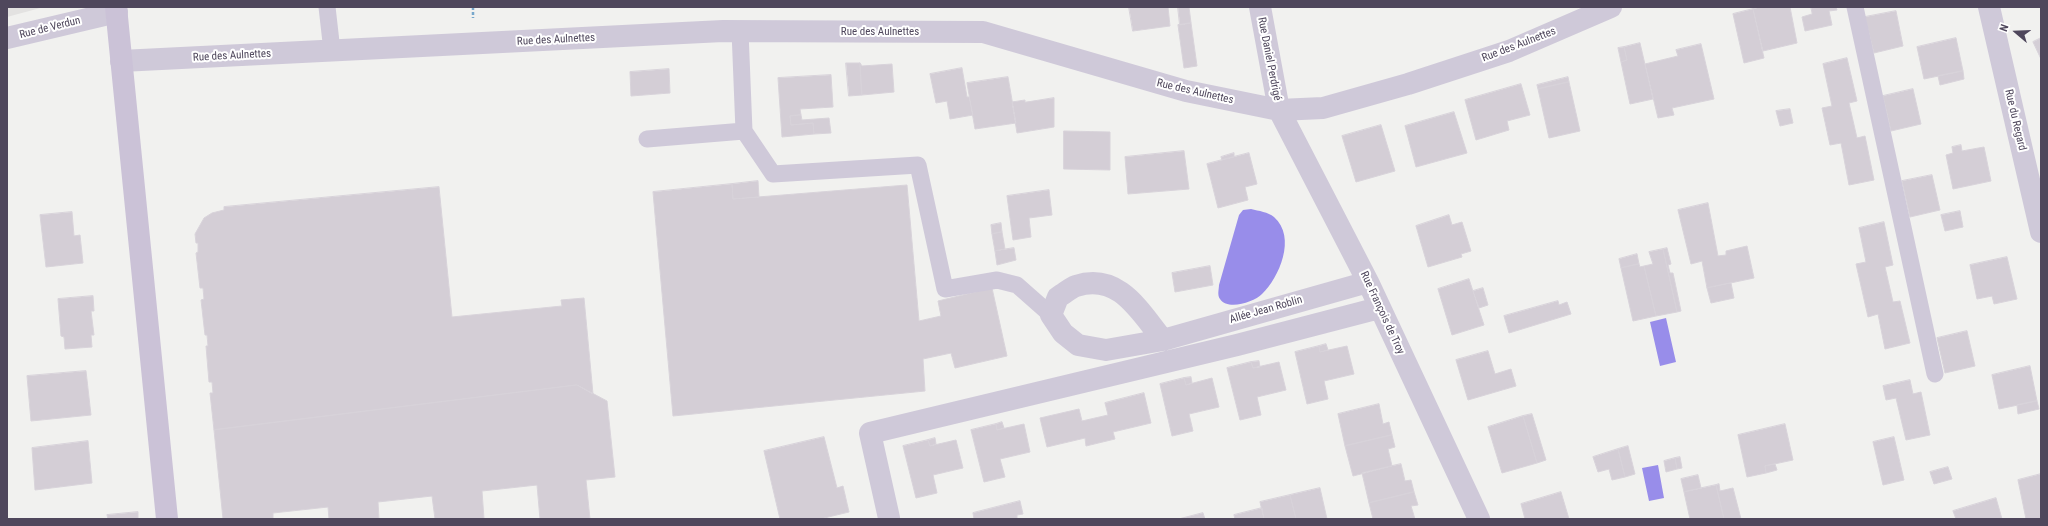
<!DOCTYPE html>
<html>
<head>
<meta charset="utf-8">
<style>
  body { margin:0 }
  #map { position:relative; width:2048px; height:526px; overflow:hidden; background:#f1f1ef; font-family:"Roboto Condensed",sans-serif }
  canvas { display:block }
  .frame { position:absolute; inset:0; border:8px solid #4f475c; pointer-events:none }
  .north { position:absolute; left:1996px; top:12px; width:40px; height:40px; -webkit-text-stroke:3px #fff; paint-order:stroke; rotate:289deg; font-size:11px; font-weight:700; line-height:16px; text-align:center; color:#4f475c }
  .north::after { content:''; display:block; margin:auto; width:14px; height:18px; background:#4f475c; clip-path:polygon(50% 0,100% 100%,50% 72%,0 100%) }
</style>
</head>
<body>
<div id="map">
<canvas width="2048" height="526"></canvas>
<div class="frame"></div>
<div class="north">N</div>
</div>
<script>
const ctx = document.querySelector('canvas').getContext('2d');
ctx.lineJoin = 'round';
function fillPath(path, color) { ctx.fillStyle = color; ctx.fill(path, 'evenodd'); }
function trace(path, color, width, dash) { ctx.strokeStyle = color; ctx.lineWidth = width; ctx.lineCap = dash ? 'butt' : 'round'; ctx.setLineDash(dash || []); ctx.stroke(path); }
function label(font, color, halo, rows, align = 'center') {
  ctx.font = font + ' "Roboto Condensed",sans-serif'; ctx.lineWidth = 4; ctx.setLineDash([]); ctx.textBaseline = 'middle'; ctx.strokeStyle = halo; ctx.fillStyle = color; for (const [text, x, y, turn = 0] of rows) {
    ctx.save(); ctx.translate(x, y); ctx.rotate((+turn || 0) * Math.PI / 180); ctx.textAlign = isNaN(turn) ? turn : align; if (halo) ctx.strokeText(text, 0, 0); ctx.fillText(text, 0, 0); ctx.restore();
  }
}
fillPath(new Path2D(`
  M7 7H44L7 17Z`), '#e3e2e1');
fillPath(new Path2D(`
  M1251 209C1259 211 1268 212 1274 217 1297 237 1279 278 1262 294 1254 302 1228 311 1220 299 1217 295 1219 289 1219 285L1239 215 1243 210Z
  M1666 318 1676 362 1660 366 1650 322Z
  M1658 465 1664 498 1649 501 1642 468Z`), '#988dea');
const building = new Path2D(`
  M1129 7H1168L1170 26 1133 31Z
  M1178 7H1189L1191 23 1180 25Z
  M1761 7H1790L1797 43 1763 51 1753 9Z
  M1811 7H1836L1837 10 1829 11 1832 25 1805 31 1802 17 1812 14Z
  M1753 9 1764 58 1744 63 1733 14Z
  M1896 11 1903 46 1874 53 1865 17Z
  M1191 23 1197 66 1184 68 1178 25Z
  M1956 38 1963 71 1924 79 1917 47Z
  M2041 38V59L2033 42Z
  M1640 43 1653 99 1630 104 1621 62 1627 60 1624 47Z
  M1701 44 1714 99 1672 108 1674 115 1658 118 1645 64 1678 56 1676 50Z
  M1624 47 1627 60 1621 62 1618 48Z
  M1847 58 1857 101 1849 103 1857 138 1865 136 1874 180 1849 185 1841 143 1830 145 1822 108 1832 106 1823 64Z
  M846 63H860L862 95 849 96Z
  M860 63 862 66 892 64 894 92 862 95Z
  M962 68 967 97H969L973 115 950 119 947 101 936 103 930 74Z
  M669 69 670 93 631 96 630 72Z
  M1963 71 1964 79 1940 85 1938 76Z
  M831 75 833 107 800 109 801 115 790 116 791 125 813 123 814 134 782 137 778 78Z
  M1008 77 1016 123 975 129 967 83Z
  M1568 77 1569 82 1538 89 1537 85Z
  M1569 82 1580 131 1549 138 1538 89Z
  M1521 84 1530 115 1507 121 1509 130 1476 140 1465 100Z
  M1913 89 1921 124 1891 131 1883 96Z
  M1054 98V127L1017 133 1012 102 1025 100V102Z
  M1790 109 1793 123 1780 126 1776 111Z
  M1454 112 1467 153 1416 167 1405 126Z
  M801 115 802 120 829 118 831 133 814 134 813 123 791 125 790 116Z
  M1381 125 1395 171 1356 182 1342 136Z
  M1064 131 1110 132V170L1064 169Z
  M1961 145 1962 151 1984 147 1991 181 1953 189 1946 155 1953 153 1952 147Z
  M1184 151 1189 189 1128 194 1125 157Z
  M1234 153V157L1222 160 1221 157Z
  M1249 153 1257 184 1245 187 1248 200 1218 208 1207 164Z
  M1932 175 1940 210 1910 217 1902 181Z
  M758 181 759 197 733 199 732 184Z
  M732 184 733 199 907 185 919 321 941 316 938 301 992 288 1007 356 955 368 951 353 923 359 925 391 673 416 653 192Z
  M439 187 452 317 562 306 561 300 584 298 593 394 577 385 214 430 210 393H213L212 382H209L206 346H208L207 335H205L201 300 204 299 203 288H200L196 253 198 252V243H196L195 234 204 218 212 213 224 210V207Z
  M1049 190 1052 215 1029 218 1031 237 1013 240 1007 196Z
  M1708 203 1718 256 1726 255V251L1747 246 1754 278 1707 288 1702 261 1691 264 1678 210Z
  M1960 211 1963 227 1945 231 1941 215Z
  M72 212 74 236 80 235 83 263 46 267 40 215Z
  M1449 215 1452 225 1462 222 1471 251 1461 254 1462 257 1428 267 1416 226Z
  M1884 222 1893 265 1885 267 1893 302 1900 301 1910 343 1885 349 1878 314 1868 317 1856 264 1866 262 1859 228Z
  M1001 223 1002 232 992 234 991 225Z
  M1002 232 1005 249 995 251 992 234Z
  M1014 248 1016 260 997 265 995 251Z
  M1667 248 1671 264 1668 265 1670 273H1673L1681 311 1677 312 1663 249Z
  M1663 249 1677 312 1656 316 1644 266 1653 264 1649 252Z
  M1637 254 1639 264 1621 268 1619 259Z
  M2007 257 2017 299 1994 304 1992 296 1977 299 1970 265Z
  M1639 264 1640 267 1644 266 1656 316 1633 321 1621 268Z
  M1210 266 1213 285 1175 292 1172 273Z
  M1469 279 1484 325 1452 335 1438 289Z
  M1731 283 1734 298 1711 303 1707 288Z
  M1483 288 1488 305 1479 308 1473 291Z
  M93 296 94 311H91L94 335H91L92 347 65 349 64 337 61 336 58 299Z
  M1558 301 1559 305 1567 302 1571 314 1509 333 1504 316Z
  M1967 331 1975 366 1945 373 1937 338Z
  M1326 344 1328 350 1320 352 1319 346Z
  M1319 346 1320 352 1347 346 1354 374 1324 381 1328 399 1307 404 1295 352Z
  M1488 351 1495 374 1511 369 1516 386 1468 400 1456 360Z
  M1259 361 1260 367 1253 368 1251 362Z
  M1251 362 1253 368 1279 362 1286 390 1257 397 1261 415 1240 420 1227 368Z
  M2030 366 2037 401 1999 409 1992 375Z
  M86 371 91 415 31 421 27 376Z
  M1191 377 1192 383 1186 385 1184 378Z
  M1184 378 1186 385 1212 378 1219 407 1189 414 1193 431 1172 436 1160 384Z
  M1910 380 1913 394 1921 392 1930 435 1906 440 1896 398 1886 400 1883 386Z
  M577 385 607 401 615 477 586 480 590 519H540L537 485 482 491 484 519H435L432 496 378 502 379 519H329L328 507 273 513V519H223L214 430Z
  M1144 393 1151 423 1113 432 1115 439 1086 446 1085 438 1047 447 1040 418 1079 409 1082 421 1108 415 1105 403Z
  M2037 401 2039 409 2018 414 2017 405Z
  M1379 404 1383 424 1389 422 1392 435 1345 446 1338 414Z
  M1532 414 1546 460 1537 463 1523 416Z
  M1523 416 1537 463 1502 473 1488 427Z
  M1002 422 1004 428 997 430 996 424Z
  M996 424 997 430 1024 424 1030 452 1000 459 1005 477 984 482 971 430Z
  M1785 424 1793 460 1765 466 1766 473 1747 477 1738 435Z
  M1392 435 1395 447 1388 449 1392 466 1353 476 1345 446Z
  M824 437 837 488 843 486 849 512 820 519H780L764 451Z
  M1894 437 1904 480 1883 485 1873 442Z
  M935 438 936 444 930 446 928 440Z
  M928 440 930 446 956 440 963 468 933 475 937 493 916 498 903 446Z
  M88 441 92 483 35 490 32 448Z
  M1628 446 1635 474 1625 477 1618 449Z
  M1618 449 1625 477 1612 480 1609 469 1598 472 1593 457Z
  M1680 457 1682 468 1677 469 1675 458Z
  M1675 458 1677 469 1666 472 1664 461Z
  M1401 464 1405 481 1411 480 1414 492 1369 503 1362 473Z
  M1775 464 1777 470 1766 473 1765 466Z
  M1948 467 1952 479 1934 484 1930 472Z
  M2041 474V519H2026L2018 480Z
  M1698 475 1701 488 1684 492 1681 479Z
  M1719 484 1720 491 1733 488 1741 519H1724L1716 485Z
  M1716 485 1724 519H1690L1684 492Z
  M1320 488 1327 519H1296L1290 495Z
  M1414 492 1418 505 1411 506 1415 519H1373L1369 503Z
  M1561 492 1569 519H1525L1521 504Z
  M1290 495 1296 519H1264L1260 502Z
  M1996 498 2002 519H1956L1953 511Z
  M1020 501 1023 514 1017 515V519H974L973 513Z
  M1262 508 1264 519H1235L1234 515Z
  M138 512V519H108L107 515Z
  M1203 513 1205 519H1179Z`);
fillPath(building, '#d4ced6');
trace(building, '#d8d3da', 1);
trace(new Path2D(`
  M473 7V18`), '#77a7cb', 2.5, [3, 2]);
trace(new Path2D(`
  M327 7 332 51
  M1855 7 1935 374
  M740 31 744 131 773 174 918 165 945 289 997 280 1017 285 1051 315
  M647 139 744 131`), '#cfc9d9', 17);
trace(new Path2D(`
  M1260 7 1279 110 1368 282 1479 519
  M1989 7 2041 232
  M7 38 117 12
  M121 61 723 31 983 32 1186 91 1279 110 1323 108 1408 84 1509 51 1611 7
  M1163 340C1140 312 1119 272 1076 286 1070 288 1064 294 1058 297L1051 315 1063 333 1078 345 1106 350 1163 340 1368 282
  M889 518 870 433 1237 345 1379 308`), '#cfc9d9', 22);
trace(new Path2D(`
  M116 7 167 519`), '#cbc2d7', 22);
label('11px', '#4f475c', '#fff', [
  ["Rue de Verdun",50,28,-14],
  ["Rue des Aulnettes",880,32],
  ["Rue des Aulnettes",556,40,-3],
  ["Rue des Aulnettes",1519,45,-21],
  ["Rue des Aulnettes",232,56,-3],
  ["Rue Daniel Perdrigé",1269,59,79],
  ["Rue des Aulnettes",1195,92,13],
  ["Rue du Regard",2015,120,77],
  ["Allée Jean Roblin",1266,310,-16],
  ["Rue François de Troy",1382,313,65]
]);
</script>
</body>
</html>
